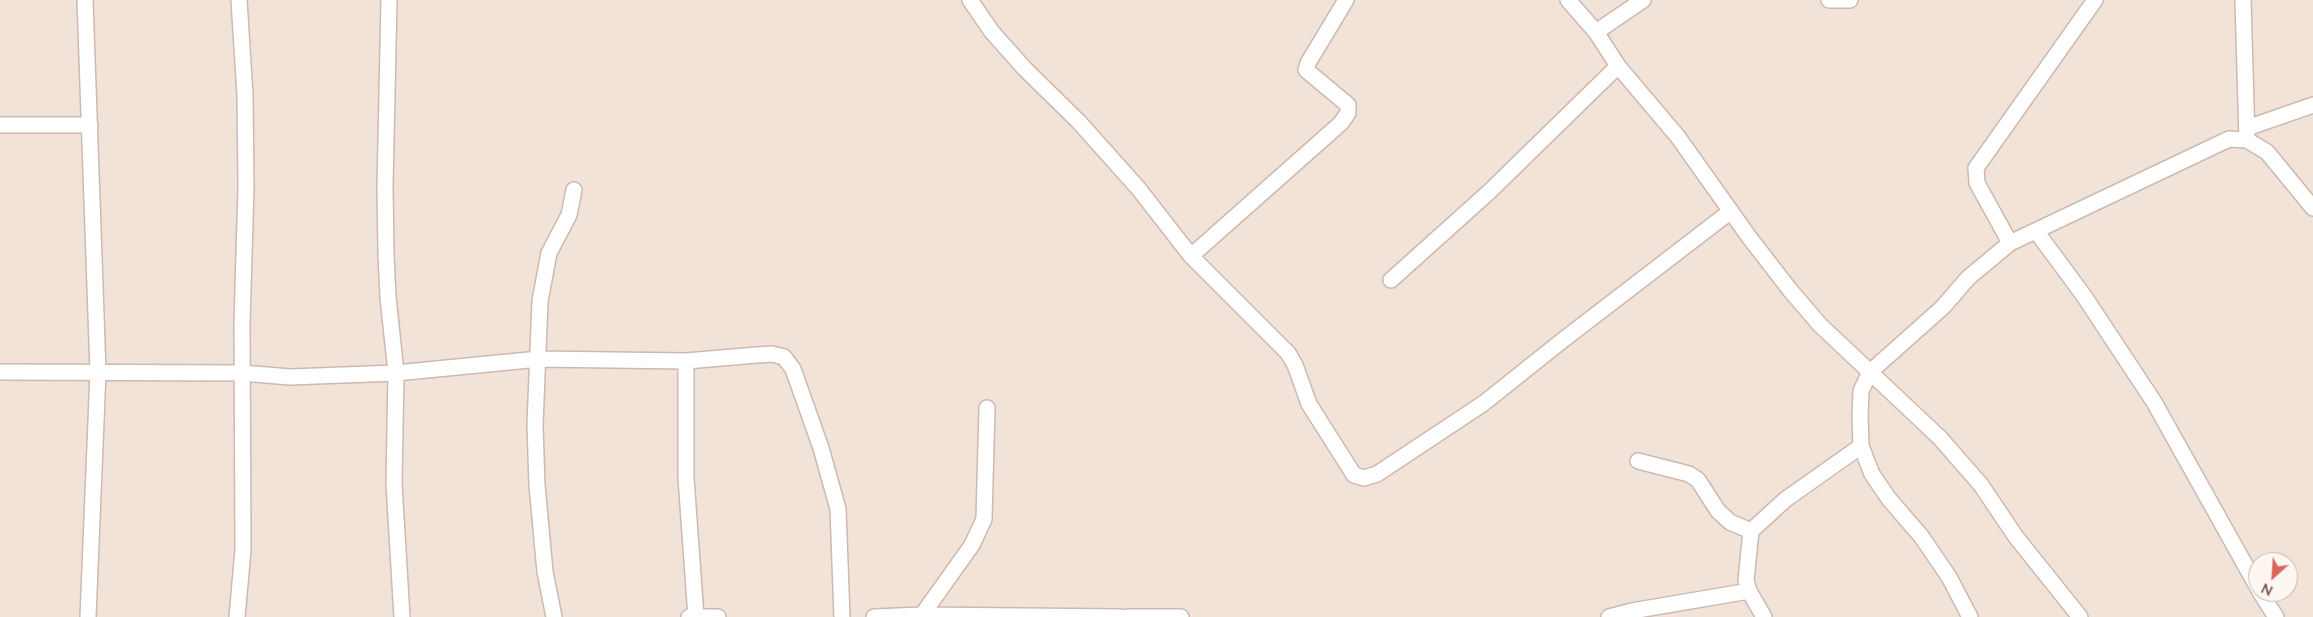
<!DOCTYPE html>
<html>
<head>
<meta charset="utf-8">
<style>
  body { margin:0 }
  #map { position:relative; width:2313px; height:617px; overflow:hidden; background:#fbf2e9; font-family:Lato,sans-serif }
  canvas { display:block }
  .north { position:absolute; left:2248px; top:552px; width:50px; height:50px; box-sizing:border-box; background:#fef6f0; border:1px solid #c6b7b0; border-radius:50%; rotate:206deg; font-size:14px; font-weight:700; line-height:20px; text-align:center; color:#73584f }
  .north::after { content:''; display:block; margin:auto; width:18px; height:22px; background:#da675a; clip-path:polygon(50% 0,100% 100%,50% 72%,0 100%) }
</style>
</head>
<body>
<div id="map">
<canvas width="2313" height="617"></canvas>
<div class="north">N</div>
</div>
<script>
const ctx = document.querySelector('canvas').getContext('2d');
ctx.lineJoin = 'round';
function fillPath(path, color) { ctx.fillStyle = color; ctx.fill(path, 'evenodd'); }
function trace(path, color, width, dash) { ctx.strokeStyle = color; ctx.lineWidth = width; ctx.lineCap = dash ? 'butt' : 'round'; ctx.setLineDash(dash || []); ctx.stroke(path); }
fillPath(new Path2D(`
  M0 0H2313V617H0ZM2258 562H2288V592H2258Z`), '#f2e3d8');
const street = new Path2D(`
  M85 0 98 372 88 617
  M389 0 385 187 386 255 388 297 396 373 394 484 402 617
  M970 0 992 32 1025 69 1079 122 1138 188 1191 256 1288 353 1295 365 1309 404 1354 475 1364 478 1377 474 1484 403 1563 340 1731 211
  M1568 0 1596 32 1618 66 1678 137 1749 237 1790 290 1820 325 1940 438 1981 485 2016 537 2080 617
  M1829 0H1850
  M2243 0 2247 140
  M1596 32 1643 0
  M0 125H90
  M2247 128 2313 105
  M2036 231 2084 296 2154 402 2258 588
  M2010 243 1977 183 1976 168 2095 0
  M1191 256 1341 123 1348 113V105L1306 70 1308 63 1346 0
  M1391 280 1489 192 1618 66
  M686 361V478L696 617
  M0 372 242 373 290 377 396 373 539 359 686 361 757 355 772 354 784 357 793 369 821 448 838 509 842 617
  M1638 461 1689 474 1698 480 1718 511 1730 522 1751 531
  M2260 592 2276 617
  M922 615 972 545 984 519 987 408
  M237 617 243 550 242 323 246 187 245 95 239 0
  M554 617 545 572 537 485 535 425 540 301 549 253 569 215 574 190
  M689 617H718
  M874 617 922 615 1121 617
  M1128 617H1181
  M1609 617 1632 611 1749 591
  M1764 617 1749 591 1746 580 1751 531 1786 499 1861 446
  M1970 617 1949 577 1921 536 1889 499 1872 474 1861 446 1860 416 1861 391 1870 372 1943 307 1968 278 2010 243 2229 139 2247 140 2267 152 2313 208`);
trace(street, '#ccb9b0', 18);
trace(street, '#fff', 15);
</script>
</body>
</html>
